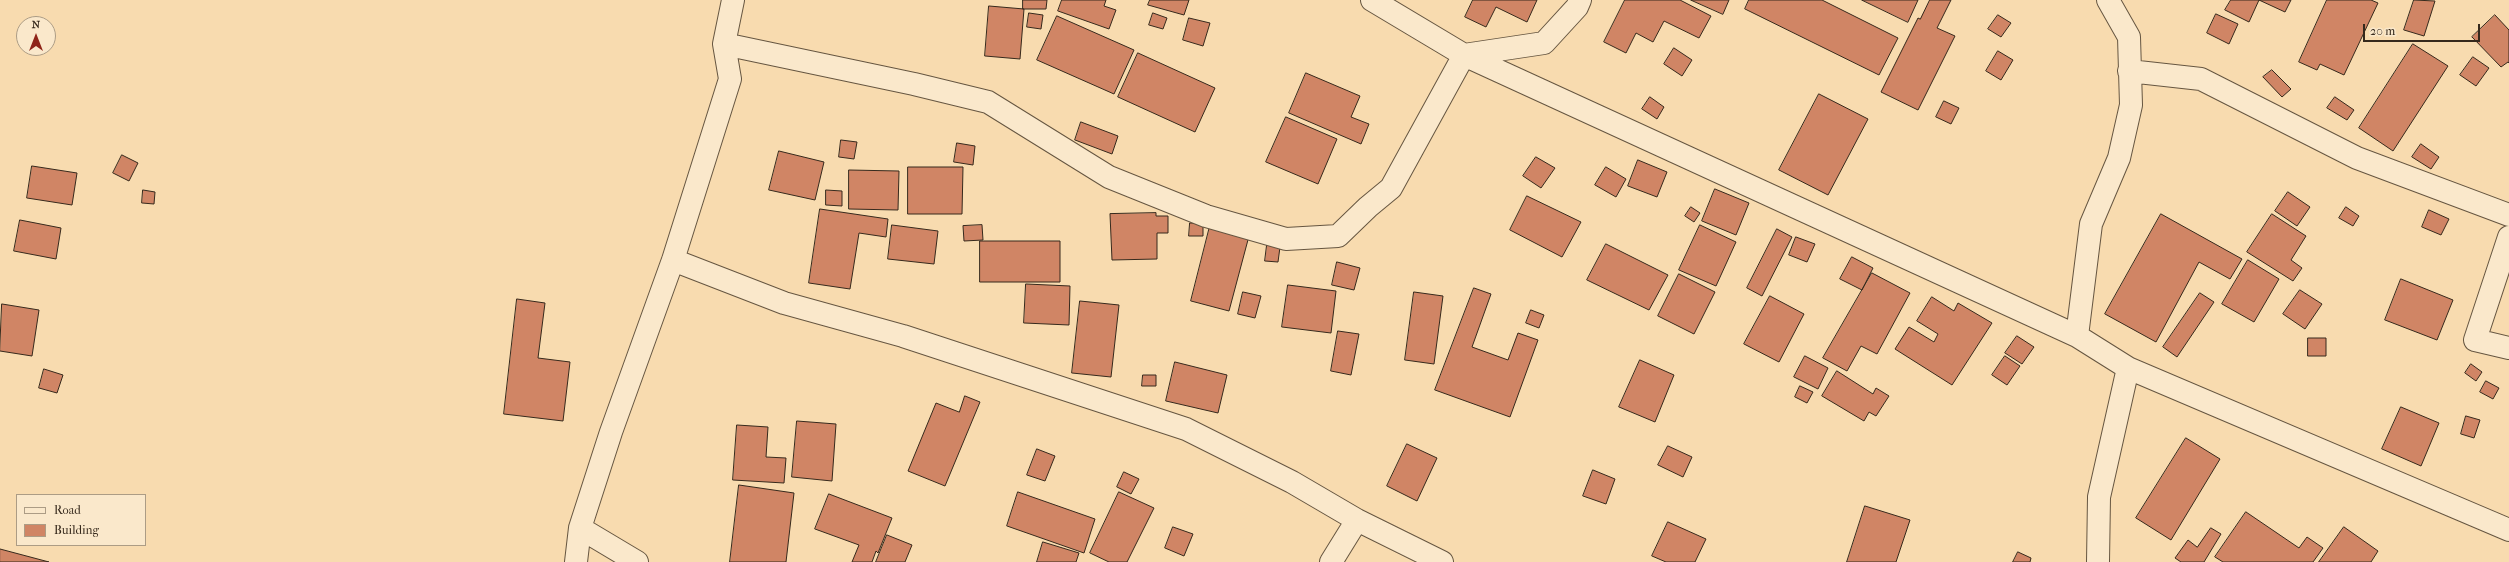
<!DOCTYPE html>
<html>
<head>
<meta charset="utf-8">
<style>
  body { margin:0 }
  #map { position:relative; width:2509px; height:562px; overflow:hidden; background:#f8dbaf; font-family:"IM FELL French Canon",serif }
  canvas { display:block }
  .legend { position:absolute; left:16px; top:494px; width:130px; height:52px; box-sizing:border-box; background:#fae8cb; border:1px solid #ac9c85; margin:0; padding:5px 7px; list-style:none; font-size:12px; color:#36291c }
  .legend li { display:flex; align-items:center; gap:8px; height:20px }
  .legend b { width:20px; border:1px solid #ac9c85 }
  .north { position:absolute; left:16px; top:16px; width:40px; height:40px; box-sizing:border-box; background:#fae8cb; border:1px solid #ac9c85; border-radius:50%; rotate:0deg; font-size:11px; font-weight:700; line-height:16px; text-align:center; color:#36291c }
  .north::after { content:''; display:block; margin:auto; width:14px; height:18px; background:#8f2418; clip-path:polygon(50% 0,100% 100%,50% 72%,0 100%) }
  .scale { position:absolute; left:2363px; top:24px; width:117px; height:18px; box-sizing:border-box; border:2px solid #36291c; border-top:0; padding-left:5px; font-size:12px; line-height:14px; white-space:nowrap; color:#36291c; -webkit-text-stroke:3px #fae8cb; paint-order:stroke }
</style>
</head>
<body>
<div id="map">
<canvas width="2509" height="562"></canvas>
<ul class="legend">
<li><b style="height:5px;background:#fae8cb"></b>Road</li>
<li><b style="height:11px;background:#d08565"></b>Building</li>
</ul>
<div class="north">N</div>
<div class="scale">20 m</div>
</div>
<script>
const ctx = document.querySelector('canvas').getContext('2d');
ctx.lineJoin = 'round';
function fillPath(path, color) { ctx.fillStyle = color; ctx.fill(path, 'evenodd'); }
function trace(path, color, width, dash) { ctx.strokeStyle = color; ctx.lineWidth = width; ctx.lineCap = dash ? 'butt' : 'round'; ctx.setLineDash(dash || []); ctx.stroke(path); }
const building = new Path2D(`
  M1023 0H1047L1046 9H1023Z
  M1062 0H1106L1104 6 1116 10 1109 29 1058 11Z
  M1150 0H1189L1184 15 1148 5Z
  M1473 0H1537L1527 22 1496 7 1486 27 1465 17Z
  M1625 0H1680L1711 16 1699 38 1664 21 1653 42 1636 33 1626 53 1604 42Z
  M1691 0H1729L1723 14Z
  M1749 0H1822L1898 38 1879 75 1745 9Z
  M1862 0H1918L1908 22Z
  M1930 0H1951L1937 28 1955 36 1918 110 1881 92 1918 18 1920 19Z
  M2231 0H2291L2285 12 2259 0 2249 22 2225 10Z
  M2327 0H2371L2378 3 2344 75 2320 64 2317 70 2299 62Z
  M2414 0 2435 1 2424 36 2404 30Z
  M989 6 1024 9 1020 59 985 56Z
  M1029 13 1043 15 1041 29 1027 27Z
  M1153 13 1167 18 1163 29 1149 25Z
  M2216 14 2238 24 2229 44 2207 33Z
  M1998 15 2011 23 2001 37 1988 29Z
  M2495 15 2509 30V63L2508 62 2501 67 2472 37Z
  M1057 16 1134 50 1114 94 1037 60Z
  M1189 18 1210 23 1203 46 1183 40Z
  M2413 44 2448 66 2393 151 2359 128Z
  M1674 48 1692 60 1682 76 1664 64Z
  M1998 51 2013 60 2001 80 1986 71Z
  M1138 53 1215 88 1195 132 1118 97Z
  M2473 57 2489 68 2476 86 2460 75Z
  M2272 70 2291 89 2282 97 2263 77Z
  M1306 73 1360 96 1351 117 1369 124 1361 144 1289 113Z
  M1819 94 1868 119 1828 195 1779 170Z
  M1650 97 1664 107 1657 119 1642 109Z
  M2335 97 2354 110 2347 120 2327 108Z
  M1944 101 1959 108 1951 124 1936 117Z
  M1286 117 1337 139 1318 184 1266 162Z
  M1081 122 1118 136 1112 154 1075 140Z
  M841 140 857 142 854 159 839 157Z
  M957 143 975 146 973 165 954 162Z
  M2421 144 2439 157 2431 169 2412 157Z
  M779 151 824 162 815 200 769 190Z
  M122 155 138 163 129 181 113 173Z
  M1536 157 1555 168 1541 188 1523 176Z
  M1638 160 1667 172 1657 197 1628 186Z
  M32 166 77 173 72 205 27 198Z
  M908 167H963L962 214H908Z
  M1606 167 1626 179 1616 197 1595 185Z
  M849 170 899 171 898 210 849 209Z
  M1715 189 1749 203 1736 235 1702 221Z
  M143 190 155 192 154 204 142 203Z
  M826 190 842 191V206L826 205Z
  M2288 192 2310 207 2297 226 2275 211Z
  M1527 196 1581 222 1562 257 1510 230Z
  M1691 207 1700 213 1694 222 1685 216Z
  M2346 207 2359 216 2353 226 2339 218Z
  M820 209 888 219 886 237 859 233 850 289 809 283Z
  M2429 210 2449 219 2441 235 2422 227Z
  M1156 213V216H1168V233H1157V259L1112 260 1110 214Z
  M2161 214 2242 259 2230 279 2199 262 2156 342 2105 314Z
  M2272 214 2306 236 2291 260 2302 268 2293 281 2247 252Z
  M20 220 61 228 56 259 14 251Z
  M1190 223H1203V236H1189Z
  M892 225 938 231 934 264 888 259Z
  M982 225 983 240 964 241 963 226Z
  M1700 225 1736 242 1716 286 1679 270Z
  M1210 226 1249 236 1229 311 1191 301Z
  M1777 229 1792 237 1762 296 1747 288Z
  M1796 237 1815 244 1807 262 1789 255Z
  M980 241H1060V282H980Z
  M1606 244 1668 275 1649 310 1587 280Z
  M1267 245 1280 247 1278 262 1265 261Z
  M1852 257 1873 268 1862 290 1840 279Z
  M2248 260 2279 279 2254 322 2222 304Z
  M1337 262 1360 268 1354 290 1332 285Z
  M1872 273 1910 293 1877 354 1861 346 1847 371 1823 358Z
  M1679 274 1715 292 1694 334 1658 316Z
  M2401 279 2453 300 2437 340 2385 320Z
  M1026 284 1070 286 1069 325 1024 323Z
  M1288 285 1336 291 1331 333 1282 327Z
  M1474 288 1491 294 1472 347 1508 360 1518 333 1538 340 1510 417 1435 390Z
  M2300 290 2322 304 2305 329 2283 314Z
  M1243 292 1261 296 1255 318 1238 314Z
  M1414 292 1443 296 1434 364 1405 360Z
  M2200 293 2214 302 2177 357 2163 347Z
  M1770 296 1804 314 1779 362 1744 344Z
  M1932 297 1954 311 1958 303 1992 323 1952 385 1895 349 1909 327 1934 342 1938 334 1917 321Z
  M517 299 545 303 538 358 570 362 563 421 504 414Z
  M1080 301 1119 305 1111 377 1072 373Z
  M2 304 39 310 32 356 0 351Z
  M1531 310 1544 315 1539 328 1526 323Z
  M1338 331 1359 334 1351 375 1331 371Z
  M2017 336 2034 347 2022 364 2005 353Z
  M2308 338H2326V356H2308Z
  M1805 356 1828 368 1818 389 1794 377Z
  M2005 356 2020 366 2007 385 1992 375Z
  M1640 360 1674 375 1655 422 1619 407Z
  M1175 362 1227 375 1218 413 1166 401Z
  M2471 364 2482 372 2476 381 2465 373Z
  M44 369 63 375 57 393 39 388Z
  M1837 371 1873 394 1876 388 1889 396 1876 416 1869 412 1864 421 1822 396Z
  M1143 375H1156V386H1142Z
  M2486 381 2499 388 2493 399 2480 392Z
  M1800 386 1813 392 1807 403 1795 397Z
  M965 396 980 402 945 486 908 471 936 403 959 412Z
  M2401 407 2439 423 2421 466 2382 449Z
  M2466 416 2480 420 2474 438 2461 434Z
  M797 421 836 424 832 481 792 477Z
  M737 425 768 427 766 457 786 458 784 483 733 480Z
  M2186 438 2220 459 2171 540 2136 518Z
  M1407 444 1437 458 1417 501 1387 486Z
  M1668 446 1692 457 1683 477 1658 465Z
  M1037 449 1055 456 1045 481 1027 475Z
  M1593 470 1615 479 1606 504 1583 496Z
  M1124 472 1139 479 1131 494 1117 487Z
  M739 485 794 493 786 562H730Z
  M1018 492 1095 519 1084 553 1007 526Z
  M1119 492 1154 508 1127 562H1109L1090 553Z
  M829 494 892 518 878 553 876 551 872 562H852L859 545 815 529Z
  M1865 506 1910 520 1896 562H1847Z
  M2246 512 2299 548 2307 537 2323 548 2313 562H2223L2215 557Z
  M1668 522 1706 539 1695 562H1666L1652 556Z
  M1173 527 1193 534 1184 556 1165 548Z
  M2344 527 2378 551 2371 562H2319Z
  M2211 528 2221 534 2204 562H2181L2175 558 2188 540 2197 547Z
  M887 535 912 545 905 562H876Z
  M1043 542 1079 553 1076 562H1037Z
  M0 549 49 562H0Z
  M2018 552 2031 558 2030 562H2013Z`);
fillPath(building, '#d08565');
trace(building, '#36291c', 1);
const minor = new Path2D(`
  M1372 0 1464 55 2077 336 2128 368 2509 530
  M724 44 914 84 988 102 1109 177 1206 216 1286 239 1338 236 1368 207 1391 188 1464 55 1544 43 1577 7 1580 0
  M2129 71 2201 79 2357 158 2509 215
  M2509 237 2475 340 2509 348
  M673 260 784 303 903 336 1186 429 1292 482 1357 520 1442 562
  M2077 336 2091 224 2119 158 2131 105 2129 37 2108 0
  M580 528 637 562
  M576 562 580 528 611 432 673 260 730 79 724 44 733 0
  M1331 562 1357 520
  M2098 562 2099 497 2128 368`);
trace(minor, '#665641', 24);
trace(minor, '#fae8cb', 22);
</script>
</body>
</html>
